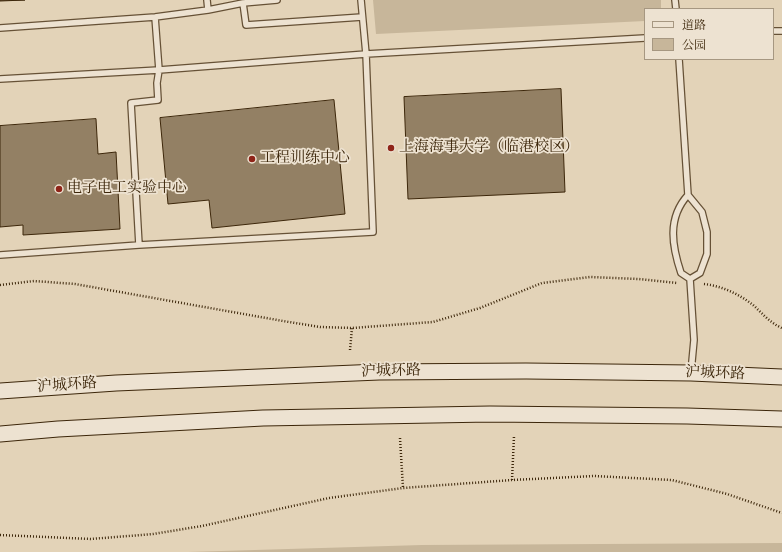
<!DOCTYPE html>
<html>
<head>
<meta charset="utf-8">
<style>
  body { margin:0 }
  #map { position:relative; width:782px; height:552px; overflow:hidden; background:#e3d3b8; font-family:"IM FELL DW Pica","Noto Serif SC",serif }
  canvas { display:block }
  .legend { position:absolute; left:644px; top:8px; width:130px; height:52px; box-sizing:border-box; background:#ede2d1; border:1px solid #a69781; margin:0; padding:5px 7px; list-style:none; font-size:12px; color:#3c260a }
  .legend li { display:flex; align-items:center; gap:8px; height:20px }
  .legend b { width:20px; border:1px solid #a69781 }
</style>
</head>
<body>
<div id="map">
<canvas width="782" height="552"></canvas>
<ul class="legend">
<li><b style="height:5px;background:#ede2d1"></b>道路</li>
<li><b style="height:11px;background:#c7b69a"></b>公园</li>
</ul>
</div>
<script>
const ctx = document.querySelector('canvas').getContext('2d');
ctx.lineJoin = 'round';
function fillPath(path, color) { ctx.fillStyle = color; ctx.fill(path, 'evenodd'); }
function trace(path, color, width, dash) { ctx.strokeStyle = color; ctx.lineWidth = width; ctx.lineCap = dash ? 'butt' : 'round'; ctx.setLineDash(dash || []); ctx.stroke(path); }
function label(font, color, halo, rows, align = 'center') {
  ctx.font = font + ' "IM FELL DW Pica","Noto Serif SC",serif'; ctx.lineWidth = 3.5; ctx.setLineDash([]); ctx.textBaseline = 'middle'; ctx.strokeStyle = halo; ctx.fillStyle = color; for (const [text, x, y, turn = 0] of rows) {
    ctx.save(); ctx.translate(x, y); ctx.rotate((+turn || 0) * Math.PI / 180); ctx.textAlign = isNaN(turn) ? turn : align; if (halo) ctx.strokeText(text, 0, 0); ctx.fillText(text, 0, 0); ctx.restore();
  }
}
fillPath(new Path2D(`
  M373 0H661V9H645V21L376 34Z
  M782 543V552H188L422 545Z`), '#c7b69a');
const building = new Path2D(`
  M0 0H25L0 1Z
  M561 89 565 192 408 199 404 97Z
  M334 100 345 214 212 228 209 200 168 204 160 118Z
  M96 119 98 154 116 152 120 229 23 235V225L0 227V126Z`);
fillPath(building, '#938064');
trace(building, '#3c260a', 1);
const service = new Path2D(`
  M207 0 208 10
  M675 0 676 9
  M243 3 246 25 362 17
  M0 28 155 17 208 10 243 3 277 0
  M773 31H782
  M679 59 688 195 702 212 707 232V254L700 273 690 279
  M0 79 159 70 366 54 645 38
  M688 195C667 218 672 246 681 273L690 279
  M139 245 131 103 158 100 157 83 159 70 155 17
  M0 255 139 245 373 232 366 54 361 0
  M690 279 694 340 691 372`);
const secondary = new Path2D(`
  M0 391 116 383 379 372 526 371 691 373 782 377
  M0 434 58 429 263 418 490 414 687 416 782 419`);
trace(service, '#665136', 8);
trace(secondary, '#3c260a', 17);
trace(new Path2D(`
  M704 284C722 286 739 294 753 305 762 313 770 323 782 328
  M0 285 34 281 75 284 283 321 320 327 352 328 433 322 480 308 542 283 590 277 639 279 677 283
  M350 350 352 328
  M400 438 403 488
  M512 480 514 436
  M0 535 91 539 153 534 202 526 329 498 403 488 512 480 594 476 672 480 727 494 782 513`), '#3c260a', 2.5, [1, 2]);
trace(service, '#ede2d1', 5.5);
trace(secondary, '#ede2d1', 15);
for (const [x, y, r, color] of [
  [391,148,4,"#8f2418"],
  [252,159,4,"#8f2418"],
  [59,189,4,"#8f2418"]
]) { const dot = new Path2D(); dot.arc(x, y, r, 0, 2 * Math.PI); ctx.fillStyle = color; ctx.fill(dot); trace(dot, '#ede2d1', 1.5); }
label('15px', '#3c260a', '#ede2d1', [
  ["上海海事大学（临港校区）",399,148],
  ["工程训练中心",260,159],
  ["电子电工实验中心",67,189]
], 'left');
label('15px', '#3c260a', '#ede2d1', [
  ["沪城环路",391,372,-1],
  ["沪城环路",715,374,2],
  ["沪城环路",67,386,-4]
]);
</script>
</body>
</html>
